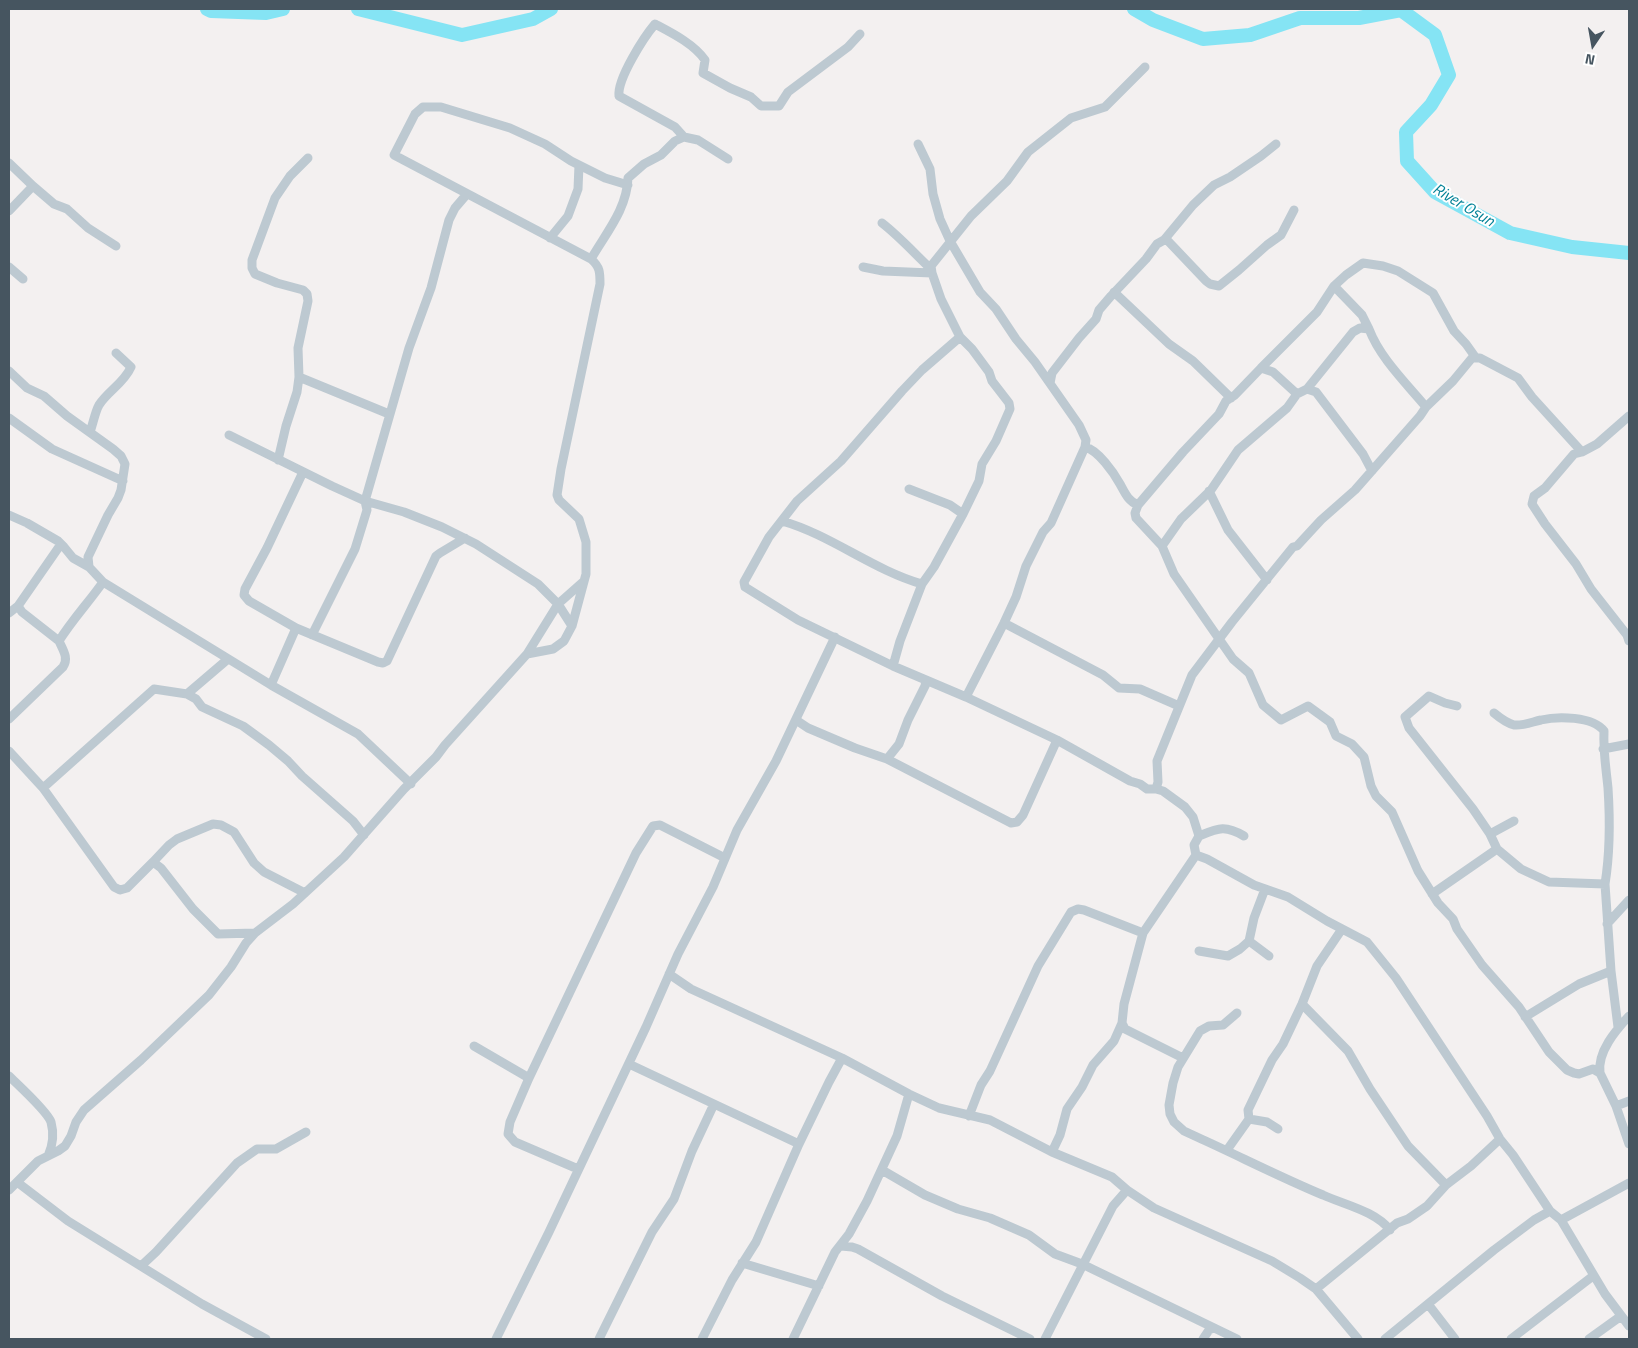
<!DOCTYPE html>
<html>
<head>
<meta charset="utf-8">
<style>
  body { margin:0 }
  #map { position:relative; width:1638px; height:1348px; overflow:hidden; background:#f3f0f0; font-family:"Titillium Web",sans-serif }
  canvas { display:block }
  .frame { position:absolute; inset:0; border:10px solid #465560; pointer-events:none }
  .north { position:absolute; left:1568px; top:20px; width:50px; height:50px; -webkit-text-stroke:4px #fff; paint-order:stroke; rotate:192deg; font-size:14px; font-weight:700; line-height:20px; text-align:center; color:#465560 }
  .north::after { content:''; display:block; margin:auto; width:18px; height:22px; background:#465560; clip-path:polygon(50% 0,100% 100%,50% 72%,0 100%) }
</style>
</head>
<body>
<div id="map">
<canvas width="1638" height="1348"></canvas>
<div class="frame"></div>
<div class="north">N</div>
</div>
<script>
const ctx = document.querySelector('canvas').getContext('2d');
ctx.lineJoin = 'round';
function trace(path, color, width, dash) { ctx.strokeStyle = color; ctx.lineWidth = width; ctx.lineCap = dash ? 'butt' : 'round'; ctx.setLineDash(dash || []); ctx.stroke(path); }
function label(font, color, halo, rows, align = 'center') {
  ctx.font = font + ' "Titillium Web",sans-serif'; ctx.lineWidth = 4; ctx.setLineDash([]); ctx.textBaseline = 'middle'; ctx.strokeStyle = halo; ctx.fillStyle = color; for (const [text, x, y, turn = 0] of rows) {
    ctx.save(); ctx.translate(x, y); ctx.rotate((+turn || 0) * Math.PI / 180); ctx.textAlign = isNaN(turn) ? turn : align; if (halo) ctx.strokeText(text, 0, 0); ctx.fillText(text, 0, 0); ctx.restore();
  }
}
trace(new Path2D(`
  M207 9 211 11 266 13 283 9
  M358 9 462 35 533 19 551 9
  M1134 9 1153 20 1203 39 1250 35 1300 18H1359L1401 10 1435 35 1449 75 1431 105 1406 132 1407 161 1435 192 1510 233 1572 247 1629 253`), '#85e4f4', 14);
trace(new Path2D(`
  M684 137 675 127 619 96C617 79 644 37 655 24 672 33 694 44 705 60L703 73 730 88 751 97 761 106H779L788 92 848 47 860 34
  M918 144 930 169 933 194 940 219 950 241 980 292 996 309 1016 339 1035 362 1079 425 1086 440 1085 447 1051 523 1043 532 1026 566 1016 597 1004 623 966 697
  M9 163 33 186 9 211
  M33 186 54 204 67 209 88 228 116 246
  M882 223C900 237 914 253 931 269
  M550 238 568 216 578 189 579 165
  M1164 240 1193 205 1214 185 1230 177 1261 156 1276 144
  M591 259C606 233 627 209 628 178L644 164 661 155 675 141 684 137 698 140 728 159
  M9 267 23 279
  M863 267 883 271 932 273
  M1334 286 1362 315 1369 329
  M1114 292 1169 344 1193 361 1231 398
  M960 337 922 370 902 391 841 461 797 501 769 537 744 582 745 587 798 620 893 666 966 697 1057 740 1130 781 1140 784 1147 789H1156L1163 791 1185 807 1193 817 1199 836 1194 845 1196 855 1207 859 1254 885 1288 897 1327 921 1367 942 1396 978 1487 1116 1500 1139 1513 1155 1550 1211 1561 1220 1605 1294 1629 1326
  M1261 368 1317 312 1334 286 1346 275 1363 263 1383 266 1398 271 1433 293 1454 331 1466 344 1476 358
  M9 371 27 388 44 396 67 416 113 449 121 456 125 464 121 490 118 498 108 515 88 557 89 567 103 582C89 602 72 620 59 641 63 650 69 658 63 667L9 719
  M299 377 389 414
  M1050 383 1052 373 1079 338 1096 319 1099 310 1111 296 1146 259 1157 244 1164 240 1168 241 1206 281 1210 284 1219 286 1239 270 1267 245 1281 235 1294 210
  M1307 389 1353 332 1360 328 1369 329C1380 358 1406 383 1426 407
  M1629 416 1597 444 1582 452 1574 454 1545 488 1534 496 1532 504 1545 524 1576 564 1591 589 1627 635 1629 641
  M9 418 52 449 123 481
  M90 432C93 424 95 412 99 405 108 391 124 383 131 367L116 353
  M229 435 332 486 365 501 404 512 442 527 476 544 538 584 558 604 572 626
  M1085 447C1098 450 1114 473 1120 484 1125 493 1128 501 1138 505
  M278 460 286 426 297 392 299 377 298 348 308 301 307 294 303 290 277 283 255 274 252 268V260L275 198 290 176 308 158
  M1372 471 1363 454 1316 392 1307 389 1297 394 1287 408 1238 450 1211 490 1181 519 1162 546 1174 574 1233 659 1249 673 1263 705 1281 720 1308 706 1330 722 1336 736 1352 744 1364 757 1371 786 1376 796 1392 812 1418 871 1438 903 1453 919 1457 929 1482 965 1519 1007 1549 1052 1567 1070 1574 1073 1579 1074 1593 1069 1600 1073
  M909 489 950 505 963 514
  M1209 491 1228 530 1267 580
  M9 515 27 523 58 541 64 547 73 558 89 567
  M782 521C831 535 873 570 922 584
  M1162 546 1136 518 1135 513 1138 505 1183 452 1219 414 1226 401 1235 395 1261 368 1273 372 1297 394
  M103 582 271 685 358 734 411 784
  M18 606 22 612 59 641
  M9 613 18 606 61 544
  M1004 623 1103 675 1119 688 1140 689 1179 706
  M296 628 378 662 383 663 387 661 436 556 440 553 465 538
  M312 635 355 549 367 510 365 501 409 348 431 288 449 220 455 208 467 194
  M527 654 558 604 584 581
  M893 666 900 641 922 584 934 567 963 514 979 481 982 464 996 441 1010 409 1009 403 992 381 989 372 972 349 960 337 941 299 932 273 931 266 971 216 1007 181 1028 152 1071 118 1105 107 1145 67
  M271 685 296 628 249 601 244 595 245 589 267 548 303 472
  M187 694 196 699 202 707 243 726 269 745 288 761 302 776 353 821 364 835
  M1457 706 1445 703 1429 696 1405 717 1409 728 1473 809 1490 834
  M1494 713C1500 718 1507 723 1514 725 1523 726 1532 722 1541 720 1557 716 1593 716 1604 731 1603 751 1606 768 1608 788 1610 819 1610 853 1605 884L1611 971 1618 1027
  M796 720 808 728 855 748 887 759 1011 823 1017 822 1023 815 1057 740
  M1603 749 1629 744
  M9 751 43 788 114 887 120 890 127 888 153 862 161 868 193 909 218 934 255 933
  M887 759 899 744 908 720 925 686 926 681
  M43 788 154 689 187 694 228 659
  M1156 789 1158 782 1157 761 1192 675 1232 622 1293 547 1297 546 1321 520 1355 490 1420 416 1426 407 1453 381 1472 358H1480L1518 378 1532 397 1582 452
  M1514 821 1490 834 1497 849 1521 869 1549 882 1605 884
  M1199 836C1219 828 1225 825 1244 836
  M153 862 169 845 177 839 213 824 221 825 234 832 254 863 264 872 305 893
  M1432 894 1497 849
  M1607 924 1629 900
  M1249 941 1269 956
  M1199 951 1228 956 1240 949 1249 941 1254 918 1265 889
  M669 974 691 989 842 1058 909 1094 939 1108 990 1120 1052 1152 1112 1177 1127 1190 1154 1208 1272 1261 1300 1278 1316 1289 1358 1339
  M1302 1004 1348 1051 1370 1089 1408 1146 1446 1185
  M1237 1013 1223 1025 1209 1026 1200 1031 1178 1067 1173 1083 1169 1105 1170 1114 1174 1122 1184 1131 1197 1137C1239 1156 1280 1177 1323 1195 1345 1205 1375 1211 1390 1230
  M1629 1016C1616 1030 1597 1052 1600 1073L1616 1106 1629 1144
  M1525 1017 1579 984 1611 971
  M474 1046 529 1078
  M1183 1058 1125 1029 1122 1023 1124 1004 1143 933 1196 855
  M629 1064 799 1144
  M9 1076C18 1085 47 1111 51 1122 54 1133 53 1145 48 1156
  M1616 1106 1629 1101
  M969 1116 981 1085 990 1071 1038 966 1071 912 1078 909 1084 910 1143 933
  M1249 1119 1267 1122 1278 1129
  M1227 1150 1249 1119 1248 1110 1272 1060 1283 1044 1302 1004 1317 966 1342 929
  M1052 1152 1060 1135 1067 1109 1082 1087 1093 1065 1114 1041 1122 1023
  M578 1169 515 1142 508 1134 510 1122 529 1078 636 853 653 826 660 825 725 858
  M882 1170 925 1195 958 1209 990 1218 1029 1235 1055 1254 1082 1264 1237 1339
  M17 1182 68 1221 202 1304 266 1339
  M9 1190 38 1161 58 1151 65 1146 71 1136 76 1122 84 1110 141 1060 209 995 231 967 246 943 255 933 293 904 344 857 404 789 436 757 445 745 527 654 553 649 564 641 572 626 586 574V542L579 519 559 500 557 495 561 469 600 284C600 272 600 267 591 259L394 155 415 114 423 107H441L510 128 545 144 571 161 605 178 628 185
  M1561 1220 1629 1183
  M841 1246 852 1247 858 1249 942 1296 1030 1339
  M742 1263 819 1286
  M141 1266 156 1252 237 1163 257 1149H276L306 1132
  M1316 1289 1397 1223 1408 1219 1427 1206 1446 1185 1471 1166 1500 1139
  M1428 1304 1455 1339
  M496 1339 549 1232 646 1027 678 954 713 887 737 830 776 761 835 637
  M599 1339 652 1232 674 1199 692 1151 714 1104
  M702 1339 732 1280 756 1242 799 1144 829 1082 842 1058
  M793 1339 835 1252 849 1234 867 1201 897 1136 909 1094
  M1045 1339 1113 1206 1127 1190
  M1203 1339 1209 1330 1213 1328
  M1385 1339 1494 1250 1534 1220 1550 1211
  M1511 1339 1593 1276
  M1589 1339 1621 1316`), '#bdc9d1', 9);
label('italic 16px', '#038297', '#fff', [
  ["River Osun",1463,206,31]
]);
</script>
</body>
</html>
